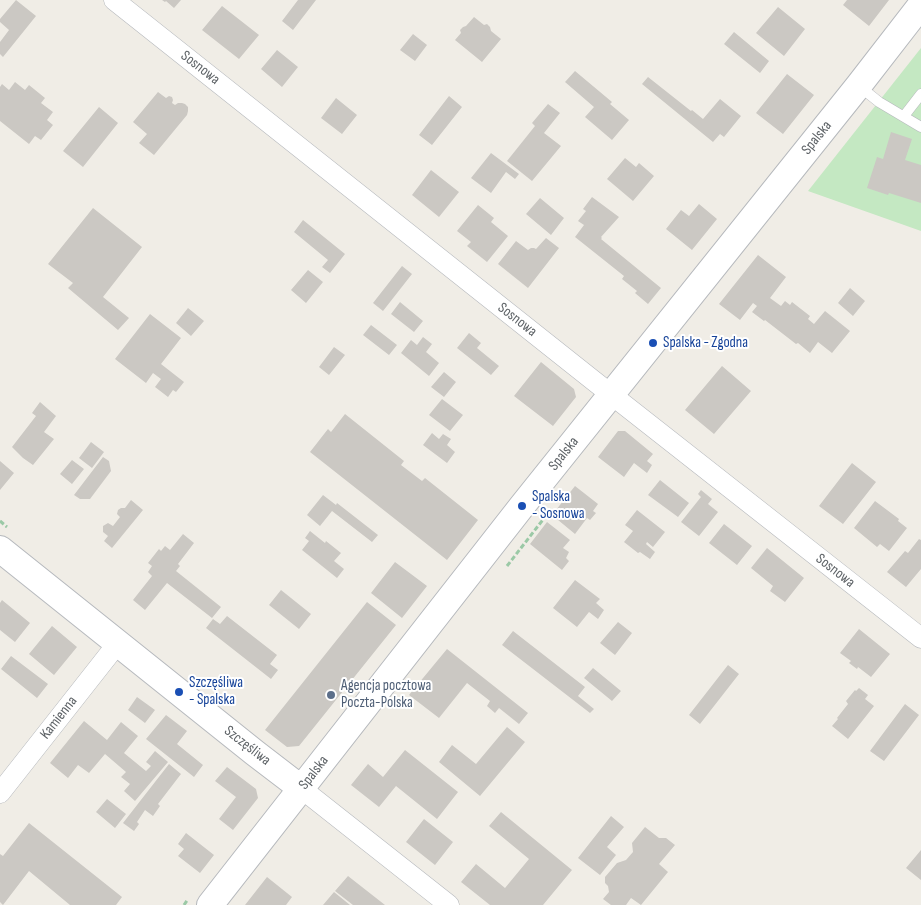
<!DOCTYPE html>
<html>
<head>
<meta charset="utf-8">
<style>
  body { margin:0 }
  canvas { display:block; background:#f0ede6 }
</style>
</head>
<body>
<canvas width="921" height="905"></canvas>
<script>
const ctx = document.querySelector('canvas').getContext('2d');
ctx.lineJoin = 'round';
function fillPath(path, color) { ctx.fillStyle = color; ctx.fill(path, 'evenodd'); }
function trace(path, color, width, dash) { ctx.strokeStyle = color; ctx.lineWidth = width; ctx.lineCap = dash ? 'butt' : 'round'; ctx.setLineDash(dash || []); ctx.stroke(path); }
function label(font, color, halo, rows, align = 'center') {
  ctx.font = font + ' "Sofia Sans Condensed",sans-serif'; ctx.lineWidth = 4; ctx.setLineDash([]); ctx.textBaseline = 'middle'; ctx.strokeStyle = halo; ctx.fillStyle = color; for (const [text, x, y, turn = 0] of rows) {
    ctx.save(); ctx.translate(x, y); ctx.rotate((+turn || 0) * Math.PI / 180); ctx.textAlign = isNaN(turn) ? turn : align; if (halo) ctx.strokeText(text, 0, 0); ctx.fillText(text, 0, 0); ctx.restore();
  }
}
fillPath(new Path2D(`
  M921 48V231L808 191Z`), '#c4e8c2');
fillPath(new Path2D(`
  M16 0 36 16 3 57 0 54V42L9 30 0 22V19Z
  M162 0H181L174 8 166 1 165 2Z
  M298 0H316L293 30 282 21Z
  M847 0H889L869 26 843 5Z
  M222 6 259 35 239 59 202 30Z
  M778 7 805 29 784 56 756 33Z
  M474 17 484 25 487 24 490 27 491 31 501 39 482 62 455 40 461 33 460 30 463 27 466 26Z
  M734 32 769 61 760 73 724 44Z
  M413 34 427 45 415 61 400 50Z
  M277 50 298 67 282 87 261 69Z
  M575 71 612 102 610 104 629 120 612 140 585 117 594 107 565 82Z
  M787 74 814 95 783 134 756 113Z
  M648 77 691 111 692 110 703 119 720 99 741 116 724 137 720 134 713 142 642 84Z
  M15 82 25 90 29 85 45 98 41 103 53 112 47 120 53 125 41 140 35 136 29 144 0 121V87L2 84 9 90Z
  M158 92 166 98 169 96 172 97 173 100 172 103 175 105 178 103H182L185 104 188 107V111L187 115 154 155 139 143 147 134 133 122Z
  M449 96 462 107 432 145 419 135Z
  M336 98 357 115 342 134 321 118Z
  M548 104 560 113 544 133 561 146 532 181 507 161 535 126 532 123Z
  M99 107 118 123 83 167 63 151Z
  M891 132 912 139 905 160 921 165V203L889 193 888 195 867 188 877 157 883 159Z
  M491 153 519 174 515 179 506 172 491 193 471 178Z
  M625 158 636 167 639 163 654 176 633 201 607 179Z
  M431 170 459 192 439 217 412 195Z
  M592 197 619 217 601 237 602 238 601 239 661 288 648 304 635 293 637 291 622 279 624 276 575 237 584 225 578 221 586 211 583 209Z
  M540 198 564 218 551 235 526 214Z
  M699 204 717 219 692 250 666 229 681 210 689 216Z
  M478 205 494 218 491 222 508 236 487 262 467 246 471 242 457 231Z
  M93 208 142 247 103 297 129 318 118 330 68 288 73 283 48 264Z
  M303 220 345 254 330 273 322 267 328 260 294 232Z
  M546 238 559 248 528 288 498 264 516 241 528 250 531 248H534L536 249Z
  M758 255 786 277 770 298 781 306 785 301 790 305 792 302 810 316 808 319 814 324 825 311 850 331 832 353 818 342 810 353 798 343 796 344 765 320 764 321 752 312 757 306 753 303 740 320 719 304Z
  M402 266 412 274 383 311 373 303Z
  M308 270 323 282 306 303 291 290Z
  M850 288 865 301 853 316 838 303Z
  M400 302 423 321 414 332 391 314Z
  M188 308 204 321 191 336 176 323Z
  M150 314 181 338 161 364 184 382 176 392 173 390 168 397 155 387 161 379 153 373 146 383 115 359Z
  M371 325 397 345 389 355 363 335Z
  M469 333 481 343 477 348 499 366 491 375 457 348Z
  M423 337 432 344 426 352 439 363 429 376 401 353 411 340 417 345Z
  M334 347 345 355 329 375 319 367Z
  M541 362 574 389 576 397 553 426 514 396Z
  M722 366 751 391 714 434 685 410Z
  M444 372 456 382 444 397 431 387Z
  M442 399 463 415 450 431 429 415Z
  M40 402 56 416 44 432 54 439 33 465 23 458 12 447 36 416 32 413Z
  M345 414 404 461 401 465 422 481 425 478 478 520 447 560 310 452 328 429 331 432Z
  M618 431H625L653 454 647 461 652 465 647 473 634 463 624 477 598 457Z
  M432 433 439 439 443 434 451 439 447 445 455 452 447 463 423 445Z
  M91 442 104 452 92 468 79 458Z
  M103 457 109 461 111 471 90 499H80L74 495Z
  M72 460 84 469 72 484 60 474Z
  M0 461 14 473 0 490Z
  M852 463 876 482 843 524 819 506Z
  M660 480 689 503 678 517 648 495Z
  M575 486 598 504 593 511 596 513 590 520 587 518 575 534 552 515Z
  M701 490 712 499 708 504 718 512 699 536 681 522 701 497 698 494Z
  M323 495 336 505 337 503 378 535 372 542 332 511 320 526 307 515Z
  M131 500 143 510 112 548 104 541 108 536 103 532V526L108 523 113 526 120 517 117 514 118 510 121 508H125Z
  M875 501 899 519 898 521 907 528 889 551 880 544 877 547 854 528Z
  M637 510 665 532 653 547 647 542 646 544 655 552 650 559 640 552 638 553 624 542 633 531 625 525Z
  M547 522 570 540 563 548 569 552 566 558 569 561 562 570 530 544Z
  M724 524 752 546 737 565 709 543Z
  M310 531 325 543 326 541 341 553 334 561 344 569 337 578 302 550 309 541 305 538Z
  M183 534 194 543 178 564 180 566 176 571 221 607 212 618 167 583 145 610 133 600 152 576 148 572 152 566 148 563 159 549 161 551 165 546 170 550Z
  M919 539 921 540V569L906 587 887 572 905 551 908 553Z
  M767 548 804 578 785 602 770 591 773 586 751 568Z
  M395 562 427 586 402 618 371 593Z
  M575 580 600 599 596 603 604 610 598 619 589 612 577 627 553 608Z
  M281 590 311 614 299 629 269 605Z
  M2 600 30 623 15 642 0 630V603Z
  M367 602 396 625 299 746 287 747 265 730Z
  M227 616 277 655 270 664 278 670 271 679 206 628 213 619 220 624Z
  M618 622 632 633 615 655 600 643Z
  M52 626 77 647 54 675 29 654Z
  M859 629 890 654 871 677 858 667 857 669 849 663 851 661 840 653Z
  M513 631 585 687 578 696 594 709 590 713 502 645Z
  M447 649 528 713 519 724 499 708 495 713 487 706 490 701 467 683 439 718 409 695Z
  M11 656 48 684 37 698 1 669Z
  M728 665 739 674 700 724 689 715Z
  M593 668 621 691 612 701 584 678Z
  M859 688 868 695 865 699 874 706 848 739 832 726 838 719 837 718 848 704 846 701 855 690 856 691Z
  M137 697 155 710 145 723 128 710Z
  M905 704 919 715 884 761 870 751Z
  M166 715 187 731 177 744 203 765 194 777 146 739Z
  M84 721 107 740 121 722 138 736 124 753 146 771 151 766 146 762 155 751 168 762 135 801 124 791 130 784 121 777 126 772 105 754 89 773 78 765 68 778 50 763Z
  M507 727 525 742 480 796 439 762 452 745 476 764Z
  M405 750 458 792 437 819 396 786 379 807 351 785 368 764 383 777Z
  M169 764 181 774 158 804 160 806 153 816 145 810 137 822 139 824 134 831 123 823Z
  M227 767 256 789 258 798 233 830 219 819 236 797 215 781Z
  M107 799 126 814 115 828 96 812Z
  M501 812 572 870 543 905H490L461 882 476 864 505 888 529 859 489 826Z
  M611 816 624 827 607 847 616 855 600 875 578 858Z
  M424 819 453 842 435 865 406 842Z
  M29 823 122 897 116 905H70L29 871 3 905 0 902V854L3 856Z
  M645 827 659 838H666L675 845 659 864 668 872 641 905 631 898 626 905H611L603 899 609 892 608 886 605 883V877L617 863 626 860 633 852 632 843Z
  M186 833 214 855 200 873 178 856 184 849 178 844Z
  M921 850V880L906 868Z
  M348 876 385 905H353L335 891Z
  M267 877 292 897 286 905H245Z
  M334 892 350 905H323Z`), '#cbc8c3');
const service = new Path2D(`
  M859 86 879 102 921 127
  M904 116 921 94`);
const minor = new Path2D(`
  M114 0 594 381 921 638
  M302 789 449 905
  M0 793 118 643`);
const tertiary = new Path2D(`
  M0 549 255 753 302 789
  M210 905 522 506 859 85 921 5`);
trace(service, '#b6b9bd', 11);
trace(minor, '#b6b9bd', 21);
trace(tertiary, '#b6b9bd', 28);
trace(new Path2D(`
  M0 521 7 527
  M507 566 552 508
  M184 905 188 899`), '#9bc9a6', 3, [5, 2.5]);
trace(service, '#fff', 10);
trace(minor, '#fff', 20);
trace(tertiary, '#fff', 26);
for (const [x, y, r, color] of [
  [653,343,5,"#1a4fb4"],
  [522,506,5,"#1a4fb4"],
  [179,692,5,"#1a4fb4"],
  [331,695,5,"#5c6f8a"]
]) { const dot = new Path2D(); dot.arc(x, y, r, 0, 2 * Math.PI); ctx.fillStyle = color; ctx.fill(dot); trace(dot, '#fff', 2); }
label('15px', '#5d6266', '#fff', [
  ["Sosnowa",200,68,38],
  ["Spalska",817,138,-51],
  ["Sosnowa",517,320,38],
  ["Spalska",564,454,-51],
  ["Sosnowa",835,571,38],
  ["Kamienna",59,718,-52],
  ["Szczęśliwa",247,746,38],
  ["Spalska",314,773,-52]
]);
label('15px', '#164399', '#fff', [
  ["Spalska - Zgodna",663,343],
  ["Spalska",532,497],
  ["- Sosnowa",532,514],
  ["Szczęśliwa",189,683],
  ["- Spalska",189,700]
], 'left');
label('15px', '#4e5e75', '#fff', [
  ["Agencja pocztowa",341,686],
  ["Poczta-Polska",341,703]
], 'left');
</script>
</body>
</html>
